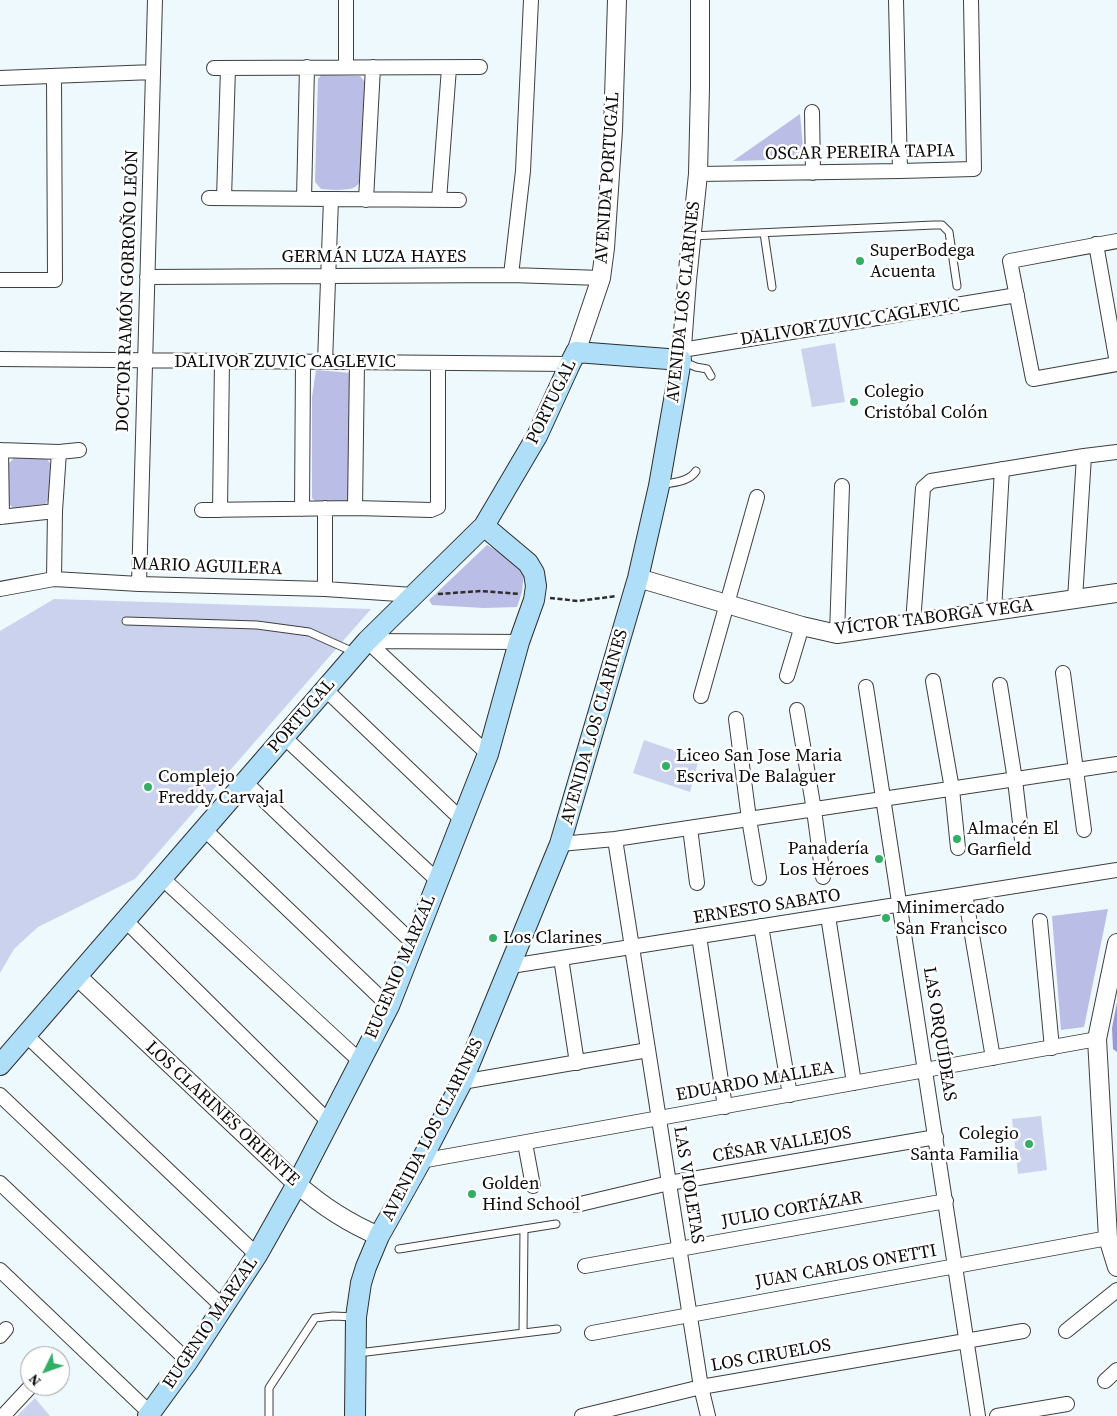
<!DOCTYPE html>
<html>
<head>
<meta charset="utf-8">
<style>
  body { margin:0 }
  #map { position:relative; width:1117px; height:1416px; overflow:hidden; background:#edf9fd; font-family:"Source Serif 4",serif }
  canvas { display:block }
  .north { position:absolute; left:20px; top:1346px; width:50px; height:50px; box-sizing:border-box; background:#fff; border:1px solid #9e9e9e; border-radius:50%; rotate:228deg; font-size:14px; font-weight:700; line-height:20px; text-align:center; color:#0c0c0c }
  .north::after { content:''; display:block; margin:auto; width:18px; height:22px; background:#31af65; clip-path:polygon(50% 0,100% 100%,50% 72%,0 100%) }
</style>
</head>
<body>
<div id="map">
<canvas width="1117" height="1416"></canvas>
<div class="north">N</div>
</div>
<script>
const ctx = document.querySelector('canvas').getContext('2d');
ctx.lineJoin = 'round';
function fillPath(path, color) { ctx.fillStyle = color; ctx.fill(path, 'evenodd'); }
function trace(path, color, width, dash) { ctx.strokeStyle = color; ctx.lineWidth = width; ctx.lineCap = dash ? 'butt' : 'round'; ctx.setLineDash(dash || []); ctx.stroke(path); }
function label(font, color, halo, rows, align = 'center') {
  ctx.font = font + ' "Source Serif 4",serif'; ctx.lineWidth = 5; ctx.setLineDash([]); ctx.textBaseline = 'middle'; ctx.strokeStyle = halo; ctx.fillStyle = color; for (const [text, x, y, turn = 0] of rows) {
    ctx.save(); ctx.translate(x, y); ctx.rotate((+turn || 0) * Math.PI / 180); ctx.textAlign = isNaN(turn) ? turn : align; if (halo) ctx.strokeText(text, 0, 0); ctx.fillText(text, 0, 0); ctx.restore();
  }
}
fillPath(new Path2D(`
  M321 75 360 76 365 82 362 176C360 180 359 185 355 187 349 191 328 190 321 189L315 182 318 79Z
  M800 114 804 159 733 161Z
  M316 370 351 373 350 499 347 502 315 501 312 498V397Z
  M15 457 46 458 51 464V498L45 504 13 508 9 504V463Z
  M487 545 499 552 524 572 522 592 517 607 484 608 432 605 429 600Z
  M1108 909 1084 1027 1061 1030 1052 916Z`), '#babde5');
fillPath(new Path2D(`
  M1117 1002V1052L1113 1049 1112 1028Z`), '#9b9bd4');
fillPath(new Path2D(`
  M835 343 845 402 812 407 801 349Z
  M54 599 371 609 135 879 38 927 14 949 0 973V631Z
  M644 740 699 759 690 792 633 773Z
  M1041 1116 1047 1170 1018 1174 1012 1119Z
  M35 1398 50 1416H17Z`), '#cbd2ed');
const service = new Path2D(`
  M764 233 772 287
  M691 236 934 225H942L949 232 957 286
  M684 362 696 367 707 369 711 376
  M661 485C674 482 689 482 696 471
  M126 621 257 625 309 632 356 653
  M399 1249 556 1224
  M523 1333 524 1229
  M358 1353 557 1329
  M269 1416V1388L315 1318 333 1316 355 1317`);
const minor = new Path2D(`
  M346 0V67
  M896 0 900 171
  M214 68 480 67
  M0 78 153 72
  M812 112 813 173
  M698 174 900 171 974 169 971 0
  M209 198 459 200
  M224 198 228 68
  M304 199 307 67
  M366 200 373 67
  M439 200 449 68
  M1117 241 1010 261 1033 379 1117 364
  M1096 244 1117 363
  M511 275 523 171 531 0
  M147 277 511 275 601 278
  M0 280H55L54 76
  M682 350 1017 295
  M0 359 570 364
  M325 362 331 199
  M0 450 59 452 79 450
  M1 450 2 517
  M325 508V589
  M355 508 357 362
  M302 509 303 362
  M202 510 355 508 431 510 438 507V363
  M220 510 222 361
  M0 517 55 511
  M54 579 55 511 59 452
  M139 584 155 0
  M0 589 54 579 139 584 325 589 413 595
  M1075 599 1084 456
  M994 611 1002 469
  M913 623 923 488 931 481 1084 456 1117 452
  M837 634 842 486
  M367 641 488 754
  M367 641 519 642
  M1063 673 1084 830
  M787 676 802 626
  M933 681 952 789 958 848
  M1000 685 1015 780 1022 840
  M866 687 978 1416
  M325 689 462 820
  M701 696 757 497
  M797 710 814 810 823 877
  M736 719 749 819 759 878
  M284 737 438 881
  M245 782 413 943
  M690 828 697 883
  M204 829 389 1006
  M615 839 701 1387 708 1416
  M560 844 615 839 1117 764
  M162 878 360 1061
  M965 894 993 1058
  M828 916 854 1083
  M125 920 329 1122
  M1040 921 1052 1048
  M761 926 790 1095
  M699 936 725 1107
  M561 958 577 1063
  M511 966 1117 870
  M26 1035 257 1255
  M462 1082 648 1050
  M0 1095 223 1307
  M525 1143 533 1186
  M421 1161 1097 1039
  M0 1183 188 1361
  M576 1205 669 1183 936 1137
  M585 1266 946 1201
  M0 1270 150 1413
  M1066 1331 1117 1290
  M592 1333 1108 1238
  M0 1336 6 1329
  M1105 1381 1117 1370
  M3 1416 31 1386
  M582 1416 701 1387 1023 1331
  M997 1416 1067 1404`);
const tertiary = new Path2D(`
  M576 352 601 278 605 248 613 130 617 0
  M681 360 687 280 698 174 700 87V0
  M638 578 802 626 837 634 1117 593
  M1117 943 1097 1039 1108 1238 1117 1267
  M77 976 297 1184C322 1206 348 1223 379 1236`);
const secondary = new Path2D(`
  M0 1065 367 641 484 526 537 436 570 364 576 352 681 360 659 486 638 578 560 844 462 1082 421 1161 379 1236 366 1267 361 1283 356 1317 355 1416
  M148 1416 188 1361 257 1255 297 1184 389 1006 488 754 519 642 534 600 536 586 534 573 528 563 484 526`);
trace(service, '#3f3f3f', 9);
trace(minor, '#3f3f3f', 16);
trace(tertiary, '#3f3f3f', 20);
trace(secondary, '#2e2e2e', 22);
trace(new Path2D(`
  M438 594 481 591 520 594
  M550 598 578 601 617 596`), '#2e2e2e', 2.5, [5, 2.5]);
trace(service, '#fff', 7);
trace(minor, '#fff', 14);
trace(tertiary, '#fff', 18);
trace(secondary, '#aedef8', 20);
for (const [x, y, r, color] of [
  [860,261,5,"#31af65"],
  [854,402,5,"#31af65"],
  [666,766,5,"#31af65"],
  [148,787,5,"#31af65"],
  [957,839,5,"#31af65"],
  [879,859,5,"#31af65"],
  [886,918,5,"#31af65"],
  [493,938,5,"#31af65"],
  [1029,1144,5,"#31af65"],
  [472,1194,5,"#31af65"]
]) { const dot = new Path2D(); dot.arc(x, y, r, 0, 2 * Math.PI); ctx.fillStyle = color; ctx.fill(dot); trace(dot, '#fff', 2); }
label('18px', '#0c0c0c', '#fff', [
  ["OSCAR PEREIRA TAPIA",860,153,-1],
  ["AVENIDA PORTUGAL",608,178,-86],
  ["GERMÁN LUZA HAYES",374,257],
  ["DOCTOR RAMÓN GORROÑO LEÓN",128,291,-88],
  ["AVENIDA LOS CLARINES",684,302,-84],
  ["DALIVOR ZUVIC CAGLEVIC",850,323,-9],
  ["DALIVOR ZUVIC CAGLEVIC",285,362],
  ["PORTUGAL",552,402,-64],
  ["MARIO AGUILERA",207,567,2],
  ["VÍCTOR TABORGA VEGA",934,618,-7],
  ["PORTUGAL",302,716,-49],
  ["AVENIDA LOS CLARINES",595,727,-74],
  ["ERNESTO SABATO",767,907,-9],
  ["EUGENIO MARZAL",401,967,-67],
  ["LAS ORQUÍDEAS",939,1034,81],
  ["EDUARDO MALLEA",755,1082,-10],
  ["LOS CLARINES ORIENTE",222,1114,43],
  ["AVENIDA LOS CLARINES",433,1130,-63],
  ["CÉSAR VALLEJOS",782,1145,-10],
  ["LAS VIOLETAS",688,1185,81],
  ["JULIO CORTÁZAR",792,1210,-10],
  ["JUAN CARLOS ONETTI",846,1267,-10],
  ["EUGENIO MARZAL",211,1323,-56],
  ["LOS CIRUELOS",771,1356,-10]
]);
label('18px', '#0c0c0c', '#fff', [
  ["SuperBodega",870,251],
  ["Acuenta",870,272],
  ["Colegio",864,392],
  ["Cristóbal Colón",864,413],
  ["Liceo San Jose Maria",676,756],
  ["Escriva De Balaguer",676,777],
  ["Complejo",158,777],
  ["Freddy Carvajal",158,798],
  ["Almacén El",967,829],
  ["Garfield",967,850],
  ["Panadería",869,849,"right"],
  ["Los Héroes",869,870,"right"],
  ["Minimercado",896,908],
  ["San Francisco",896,929],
  ["Los Clarines",503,938],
  ["Colegio",1019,1134,"right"],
  ["Santa Familia",1019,1155,"right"],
  ["Golden",482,1184],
  ["Hind School",482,1205]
], 'left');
</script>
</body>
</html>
